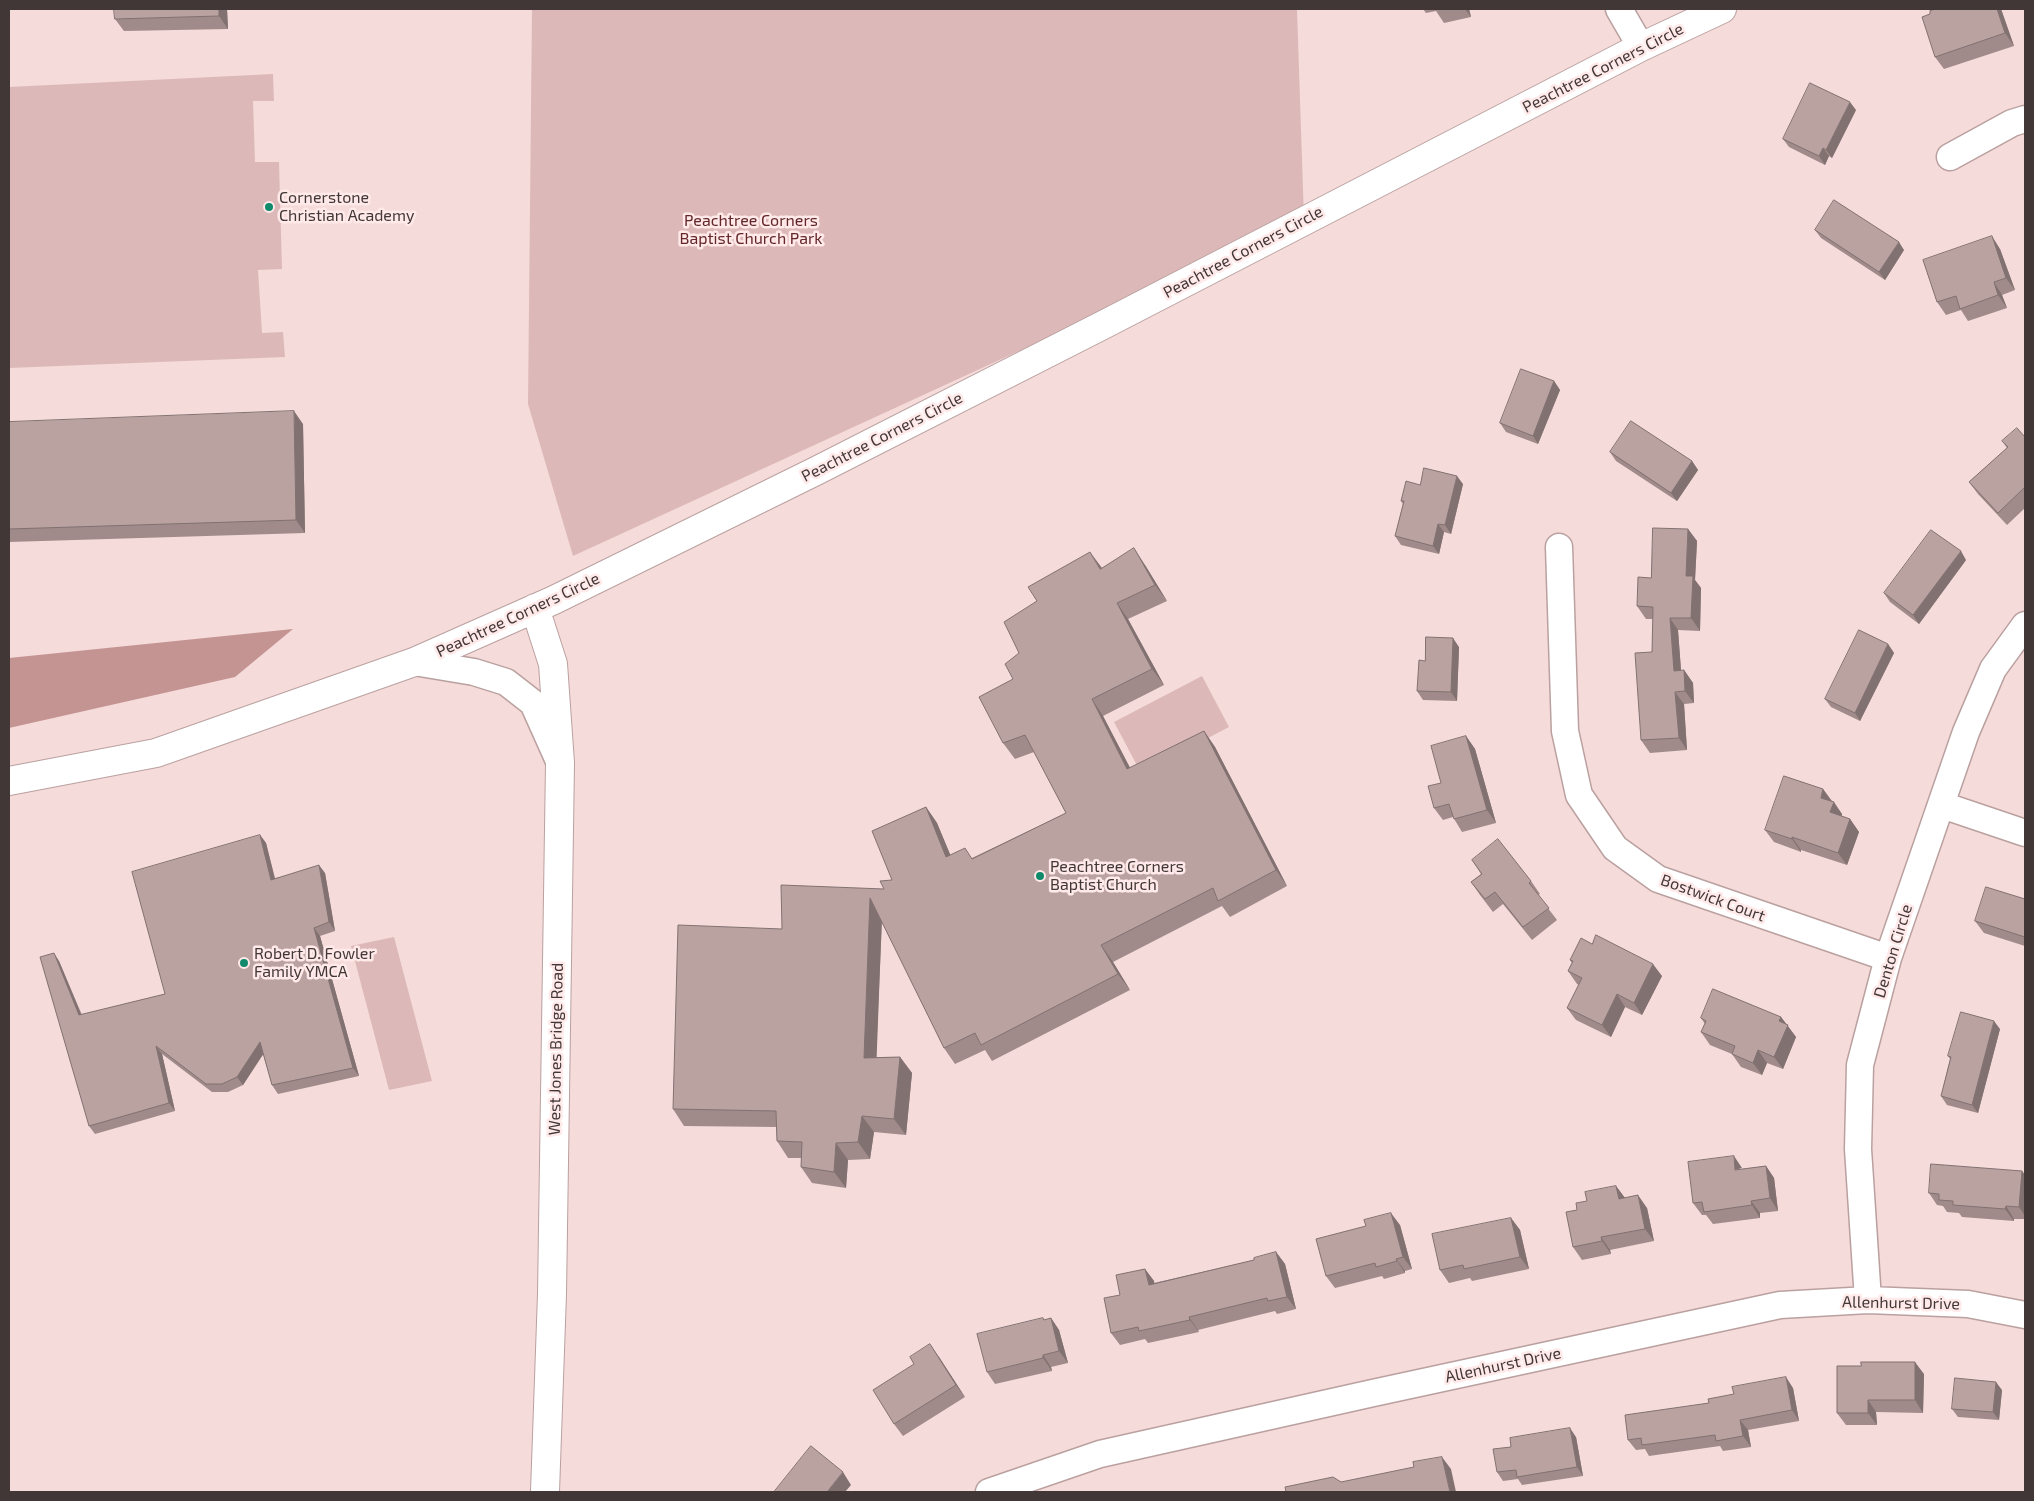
<!DOCTYPE html>
<html>
<head>
<meta charset="utf-8">
<style>
  body { margin:0 }
  #map { position:relative; width:2034px; height:1501px; overflow:hidden; background:#f5dbda; font-family:"Exo 2",sans-serif }
  canvas { display:block }
  .frame { position:absolute; inset:0; border:10px solid #423737; pointer-events:none }
</style>
</head>
<body>
<div id="map">
<canvas width="2034" height="1501"></canvas>
<div class="frame"></div>
</div>
<script>
const ctx = document.querySelector('canvas').getContext('2d');
ctx.lineJoin = 'round';
function fillPath(path, color) { ctx.fillStyle = color; ctx.fill(path, 'evenodd'); }
function trace(path, color, width, dash) { ctx.strokeStyle = color; ctx.lineWidth = width; ctx.lineCap = dash ? 'butt' : 'round'; ctx.setLineDash(dash || []); ctx.stroke(path); }
function label(font, color, halo, rows, align = 'center') {
  ctx.font = font + ' "Exo 2",sans-serif'; ctx.lineWidth = 5; ctx.setLineDash([]); ctx.textBaseline = 'middle'; ctx.strokeStyle = halo; ctx.fillStyle = color; for (const [text, x, y, turn = 0] of rows) {
    ctx.save(); ctx.translate(x, y); ctx.rotate((+turn || 0) * Math.PI / 180); ctx.textAlign = isNaN(turn) ? turn : align; if (halo) ctx.strokeText(text, 0, 0); ctx.fillText(text, 0, 0); ctx.restore();
  }
}
fillPath(new Path2D(`
  M532 9H1297L1304 220 573 556 528 404Z
  M273 74 274 101H253L255 162H279L282 269 258 270 262 333 283 332 285 357 9 368V87Z
  M1202 676 1229 727 1141 773 1114 722Z
  M394 937 432 1081 389 1090 351 946Z`), '#dcb9b8');
fillPath(new Path2D(`
  M293 629 235 677 9 728V658Z`), '#c49493');
const minor = new Path2D(`
  M1619 9 1641 47
  M1950 157 2012 123 2025 119
  M1559 547 1565 731 1579 795 1615 848 1658 879 1888 958
  M414 662 474 672 506 682 533 703 559 761
  M1942 805 2025 833
  M1868 1300 1858 1149 1860 1065 1888 958 1966 732 1993 669 2025 625
  M989 1492 1100 1454 1373 1393 1780 1305 1868 1300 1968 1304 2025 1315`);
const tertiary = new Path2D(`
  M535 608 553 664 560 763 552 1294 545 1492
  M9 781 156 753 414 662 554 600 816 471 1105 324 1641 47 1722 9`);
trace(minor, '#baa1a0', 29);
trace(tertiary, '#baa1a0', 30);
trace(minor, '#fff', 26);
trace(tertiary, '#fff', 28);
fillPath(new Path2D(`
  M227 9 228 29 124 31 115 19Z
  M1423 9H1469L1471 17 1444 23 1436 11 1426 13Z
  M2001 9 2014 46 1944 69 1935 57Z
  M1856 110 1832 158 1829 156 1825 165 1789 147 1783 139Z
  M1815 230 1904 250 1885 280 1821 238Z
  M2000 249 2015 290 2002 295 2007 308 1968 321 1961 310 1946 315 1937 302Z
  M1554 381 1560 390 1538 444 1506 432 1500 423Z
  M9 422 303 424 305 533 9 542Z
  M2025 437V508L2007 525 1978 494 1969 482 2007 448 2002 441Z
  M1610 452 1692 461 1698 470 1677 501 1616 461Z
  M1463 484 1451 534 1444 532 1439 554 1401 545 1395 536 1403 504 1401 501 1420 485Z
  M1688 529 1697 541 1695 580 1701 588 1700 631 1678 630 1681 671 1684 670 1693 683 1694 703 1684 704 1687 750 1650 753 1641 740 1652 652 1653 619H1646L1637 606 1651 578Z
  M1966 560 1919 624 1890 602 1884 593Z
  M1145 565 1167 601 1128 619 1164 685 1103 716 1130 768 1204 731 1215 747 1287 886 1230 917 1222 906 1113 962 1130 990 992 1061 985 1050 955 1064 944 1048 882 921 876 1057H900L912 1073 906 1135 874 1132 870 1159 848 1160 846 1188 812 1183 801 1167V1158H788L777 1141 776 1127 684 1126 673 1109 782 929 884 889 892 880 926 807 937 823 950 855 972 858 1066 813 1034 752 1015 759 1003 743 1013 679 1019 653 1102 568Z
  M1888 644 1894 653 1860 721 1831 707 1825 699Z
  M1459 647 1457 701 1423 700 1417 691 1425 661Z
  M1466 736 1475 749 1496 823 1462 832 1453 817 1443 820 1434 808 1441 783Z
  M1823 789 1842 814V816L1850 819 1859 832 1847 865 1801 850V852L1774 842 1765 830Z
  M260 835 266 843 275 878 325 873 335 931 320 936 359 1076 278 1094 272 1085 263 1054 243 1085 228 1092H212L162 1054 175 1111 95 1134 89 1126 59 961 82 1015 165 994Z
  M1472 860 1531 881 1540 894 1538 895 1557 920 1532 940 1503 904 1493 912 1480 895 1471 882 1481 874Z
  M2025 899V946L1984 933 1975 921Z
  M1592 944 1662 976 1642 1015 1625 1007 1611 1037 1576 1020 1567 1008 1579 985 1577 984 1568 971 1572 963 1570 960Z
  M1781 1017 1796 1037 1783 1069 1767 1063 1762 1075 1741 1067 1732 1054 1710 1045 1701 1032 1705 1024 1701 1018Z
  M2000 1029 1978 1113 1947 1105 1941 1096 1950 1059 1948 1056Z
  M1766 1166 1774 1178 1778 1211 1760 1213V1218L1713 1224 1706 1215H1702L1693 1203 1742 1169Z
  M2022 1171 2025 1175V1219H2014V1221L1962 1217 1959 1213 1947 1212 1943 1206 1937 1205 1929 1193Z
  M1616 1186 1625 1198 1647 1208 1654 1241 1610 1250 1611 1254 1582 1260 1573 1247 1577 1210 1587 1201Z
  M1511 1218 1520 1230 1529 1269 1472 1281 1470 1278 1449 1283 1440 1270Z
  M1400 1225 1412 1269 1405 1271V1273L1384 1279 1382 1276 1335 1288 1326 1276Z
  M1276 1252 1285 1264 1296 1309 1277 1314 1275 1311 1198 1330 1199 1332 1148 1343 1145 1339 1120 1345 1111 1333 1120 1295 1145 1269 1154 1281V1283L1254 1260Z
  M1043 1318 1045 1320 1051 1318 1059 1330 1068 1363 1051 1367 1052 1371 995 1384 987 1372Z
  M939 1357 965 1397 903 1436 894 1424Z
  M1924 1374 1923 1413 1876 1412 1877 1425H1846L1837 1413Z
  M1793 1388 1799 1421 1748 1430 1751 1447 1723 1451 1720 1446 1649 1456 1645 1449 1636 1450 1628 1440 1709 1403Z
  M2002 1390 1999 1420 1958 1417 1952 1409Z
  M1576 1437 1583 1476 1522 1485 1518 1479 1503 1481 1497 1472Z`), '#a08b8a');
fillPath(new Path2D(`
  M219 9H227L228 29 219 16Z
  M1465 9H1469L1471 17Z
  M1997 9H2001L2014 46 2005 33Z
  M1850 102 1856 110 1832 158 1826 150Z
  M1823 148 1829 156 1825 165 1819 156Z
  M1992 236 2000 249 2015 290 2006 278Z
  M1899 242 1904 250 1885 280 1879 272Z
  M1994 282 2002 295 2007 308 1998 295Z
  M1554 381 1560 390 1538 444 1533 436Z
  M294 411 303 424 305 533 296 520Z
  M1692 461 1698 470 1677 501 1671 493Z
  M1457 476 1463 484 1451 534 1445 525Z
  M1438 524 1444 532 1439 554 1433 546Z
  M1688 529 1697 541 1695 580 1701 588 1700 631 1691 618 1686 576Z
  M1134 548 1145 565 1167 601 1155 585Z
  M1961 551 1966 560 1919 624 1913 615Z
  M1090 552 1102 568 1100 569Z
  M1117 603 1128 619 1164 685 1152 669Z
  M1670 618 1678 630 1682 683 1674 671Z
  M1453 638 1459 647 1457 701 1451 692Z
  M1888 644 1894 653 1860 721 1855 713Z
  M1684 670 1693 683 1694 703 1685 691Z
  M1675 692 1684 704 1687 750 1679 738Z
  M1092 699 1103 716 1139 785 1127 769Z
  M1204 731 1215 747 1287 886 1276 870Z
  M1466 736 1475 749 1496 823 1487 810Z
  M1823 789 1832 802 1821 798Z
  M1834 802 1842 814 1838 825 1830 812Z
  M926 807 937 823 958 873 946 857Z
  M1850 819 1859 832 1847 865 1838 853Z
  M260 835 266 843 277 888 271 880Z
  M1792 837 1801 850V852L1792 839Z
  M319 865 325 873 335 931 329 922Z
  M870 898 882 914 876 1074 864 1058Z
  M314 928 320 936 359 1076 353 1068Z
  M1101 945 1113 962 1130 990 1118 974Z
  M54 953 59 961 85 1024 79 1015Z
  M1653 964 1662 976 1642 1015 1634 1003Z
  M1617 994 1625 1007 1611 1037 1602 1025Z
  M1781 1017 1796 1037 1783 1069 1774 1057 1779 1021Z
  M1994 1021 2000 1029 1978 1113 1972 1105Z
  M260 1042 266 1050 243 1085 237 1077Z
  M156 1046 162 1054 175 1111 169 1103Z
  M1758 1050 1767 1063 1762 1075 1753 1063Z
  M900 1057 912 1073 906 1135 894 1119Z
  M862 1116 874 1132 870 1159 858 1142Z
  M836 1143 848 1160 846 1188 834 1172Z
  M1734 1156 1742 1168 1735 1170Z
  M1766 1166 1774 1178 1778 1211 1770 1198Z
  M2022 1171 2025 1175V1216L2019 1207Z
  M1616 1186 1625 1198 1619 1199Z
  M1638 1195 1647 1208 1654 1241 1645 1229Z
  M1751 1201 1760 1213V1218L1752 1205Z
  M2006 1206 2014 1219V1221L2005 1209Z
  M1391 1213 1400 1225 1412 1269 1403 1257Z
  M1511 1218 1520 1230 1529 1269 1520 1257Z
  M1601 1237 1610 1250 1611 1254 1602 1241Z
  M1276 1252 1285 1264 1296 1309 1287 1297Z
  M1396 1259 1405 1271V1273L1397 1261Z
  M1145 1269 1154 1281 1157 1297 1149 1285Z
  M1189 1317 1198 1330 1199 1332 1190 1320Z
  M1051 1318 1059 1330 1068 1363 1059 1351Z
  M930 1344 939 1357 965 1397 956 1385Z
  M1043 1355 1051 1367 1052 1371 1043 1358Z
  M1915 1362 1924 1374 1923 1413 1915 1400Z
  M1786 1377 1793 1388 1799 1421 1792 1410Z
  M1996 1382 2002 1390 1999 1420 1993 1412Z
  M1868 1400 1876 1412 1877 1425 1868 1413Z
  M1740 1420 1748 1430 1751 1447 1743 1436Z
  M1570 1428 1576 1437 1583 1476 1577 1467Z
  M1442 1457 1451 1469 1456 1492H1450Z
  M843 1472 851 1485 845 1492H827Z`), '#827171');
const building = new Path2D(`
  M114 9H219V16L115 19Z
  M1937 9H1997L2005 33 1935 57 1922 17 1930 14V11Z
  M1810 83 1850 102 1826 150 1823 148 1819 156 1783 139Z
  M1834 200 1899 242 1879 272 1815 230Z
  M1992 236 2006 278 1994 282 1998 295 1960 309 1956 296 1937 302 1923 260Z
  M1521 369 1554 381 1533 436 1500 423Z
  M294 411 296 520 9 529V422Z
  M1631 421 1692 461 1671 493 1610 452Z
  M2017 428 2025 437V487L1998 513 1969 482 2008 447 2002 441Z
  M1424 468 1457 476 1445 525 1438 524 1433 546 1395 536 1404 501H1401L1406 481 1420 485Z
  M1653 528 1688 529 1686 576H1693L1691 618H1670L1674 671 1684 670 1685 691 1675 692 1679 738 1641 740 1635 653 1652 652 1653 607 1637 606 1638 577 1651 578Z
  M1931 530 1961 551 1913 615 1884 593Z
  M1134 548 1155 585 1117 603 1152 669 1092 699 1127 769 1204 731 1276 870 1218 901 1213 888 1101 945 1118 974 981 1045 975 1033 944 1048 870 898 864 1058 900 1057 894 1119 862 1116 858 1142 836 1143 834 1172 801 1167 802 1142 777 1141 776 1111 673 1109 678 925 782 929 781 885 884 889 880 881 892 880 872 831 926 807 946 857 965 848 972 859 1066 813 1025 735 1003 743 979 697 1013 679 1005 664 1019 653 1004 622 1037 601 1028 587 1090 552 1100 569Z
  M1859 630 1888 644 1855 713 1825 699Z
  M1426 637 1453 638 1451 692 1417 691 1419 660 1425 661Z
  M1466 736 1487 810 1454 819 1449 804 1434 808 1428 786 1441 783 1431 746Z
  M1784 776 1823 789 1821 798 1834 802 1830 812 1850 819 1838 853 1792 837V839L1765 830Z
  M260 835 271 880 319 865 329 922 314 928 353 1068 272 1085 260 1042 237 1077 222 1084H206L156 1046 169 1103 89 1126 40 957 54 953 79 1015 165 994 132 872Z
  M1498 839 1531 881 1529 883 1549 908 1523 927 1495 892 1485 899 1471 882 1482 874 1472 860Z
  M1986 887 2025 899V937L1975 921Z
  M1596 935 1653 964 1634 1003 1617 994 1602 1025 1567 1008 1582 978 1568 971 1573 961 1570 960 1581 938 1592 944Z
  M1713 989 1781 1017 1779 1021 1788 1025 1774 1057 1758 1050 1753 1063 1732 1054 1735 1046 1701 1032 1706 1021 1701 1018Z
  M1961 1012 1994 1021 1972 1105 1941 1096 1951 1057 1948 1056Z
  M1734 1156 1735 1170 1766 1166 1770 1198 1751 1201 1752 1205 1704 1212 1702 1202 1693 1203 1688 1162Z
  M1931 1164 2022 1171 2019 1207 2006 1206 2005 1209 1953 1205V1201L1939 1200V1194L1929 1193Z
  M1616 1186 1619 1199 1638 1195 1645 1229 1601 1237 1602 1241 1573 1247 1566 1212 1577 1210 1576 1203 1587 1201 1585 1192Z
  M1391 1213 1403 1257 1396 1259 1397 1261 1376 1267 1375 1263 1326 1276 1316 1239 1366 1226 1364 1220Z
  M1511 1218 1520 1257 1464 1269 1463 1265 1440 1270 1432 1234Z
  M1276 1252 1287 1297 1268 1301 1267 1298 1189 1317 1190 1320 1139 1331 1138 1327 1111 1333 1104 1298 1120 1295 1116 1275 1145 1269 1149 1285 1254 1260V1258Z
  M1043 1318 1044 1320 1051 1318 1059 1351 1043 1355V1358L987 1372 977 1334Z
  M930 1344 956 1385 894 1424 873 1390 914 1364 910 1357Z
  M1861 1362H1915V1400H1868V1413H1837V1366H1861Z
  M1786 1377 1792 1410 1740 1420 1743 1436 1716 1441 1715 1435 1642 1445 1641 1438 1628 1440 1625 1415 1709 1403 1708 1399 1734 1394 1732 1387Z
  M1955 1378 1996 1382 1993 1412 1952 1409Z
  M1570 1428 1577 1467 1517 1477 1516 1470 1497 1472 1493 1449 1511 1447 1510 1438Z
  M811 1446 843 1472 827 1492H774Z
  M1442 1457 1450 1492H1286L1285 1487 1333 1477 1341 1482 1414 1467 1413 1462Z`);
fillPath(building, '#baa2a1');
trace(building, '#827171', 1);
for (const [x, y, r, color] of [
  [269,207,5,"#118a6c"],
  [1040,876,5,"#118a6c"],
  [244,963,5,"#118a6c"]
]) { const dot = new Path2D(); dot.arc(x, y, r, 0, 2 * Math.PI); ctx.fillStyle = color; ctx.fill(dot); trace(dot, '#ffe9e9', 2); }
label('16px', '#423737', '#ffe9e9', [
  ["Peachtree Corners Circle",1603,68,-27],
  ["Peachtree Corners Circle",1243,252,-28],
  ["Peachtree Corners Circle",882,437,-27],
  ["Peachtree Corners Circle",518,615,-25],
  ["Bostwick Court",1713,898,20],
  ["Denton Circle",1893,951,-73],
  ["West Jones Bridge Road",556,1049,-89],
  ["Allenhurst Drive",1901,1303,1],
  ["Allenhurst Drive",1503,1365,-12]
]);
label('16px', '#423737', '#ffe9e9', [
  ["Cornerstone",279,198],
  ["Christian Academy",279,216],
  ["Peachtree Corners",1050,867],
  ["Baptist Church",1050,885],
  ["Robert D. Fowler",254,954],
  ["Family YMCA",254,972]
], 'left');
label('16px', '#632629', '#ffe9e9', [
  ["Peachtree Corners",751,221],
  ["Baptist Church Park",751,239]
]);
</script>
</body>
</html>
